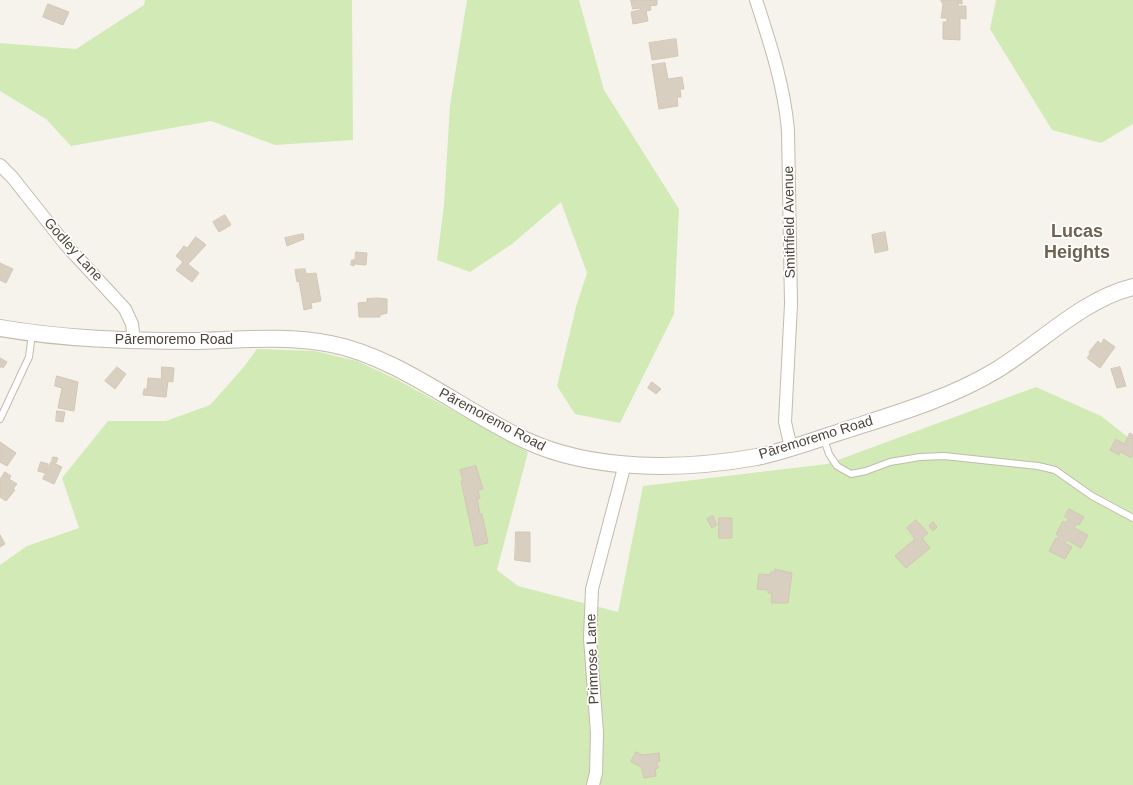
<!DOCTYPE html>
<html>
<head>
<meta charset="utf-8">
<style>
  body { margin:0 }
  canvas { display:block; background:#f6f3ec }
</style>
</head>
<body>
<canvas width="1133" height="785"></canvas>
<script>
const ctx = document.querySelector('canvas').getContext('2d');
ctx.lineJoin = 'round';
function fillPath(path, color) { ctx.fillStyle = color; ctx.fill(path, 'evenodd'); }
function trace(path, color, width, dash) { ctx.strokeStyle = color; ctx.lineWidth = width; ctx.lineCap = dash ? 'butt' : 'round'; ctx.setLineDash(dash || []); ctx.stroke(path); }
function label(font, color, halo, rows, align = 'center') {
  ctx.font = font + ' Arial,sans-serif'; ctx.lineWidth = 3.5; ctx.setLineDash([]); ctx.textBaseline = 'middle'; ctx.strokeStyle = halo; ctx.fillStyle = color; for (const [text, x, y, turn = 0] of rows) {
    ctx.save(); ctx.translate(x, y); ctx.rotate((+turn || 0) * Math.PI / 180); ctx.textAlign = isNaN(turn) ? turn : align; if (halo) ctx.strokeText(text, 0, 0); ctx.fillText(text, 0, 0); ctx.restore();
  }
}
fillPath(new Path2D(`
  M145 0H352L353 140 275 145 211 121 71 146 46 119 0 91V43L76 49 144 5Z
  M467 0H579L604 90 679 209 674 314 620 423 575 414 557 386 576 307 587 273 561 202 512 244 470 272 437 260 444 205 450 105Z
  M996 0H1133V124L1101 143 1052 130 990 29Z
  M257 349 315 351 357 361 396 379 528 452 497 570 518 586 618 612 643 486 827 464 1036 387 1101 416 1133 441V785H0V565L27 546 79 528 62 478 108 421H166L210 405 243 368Z`), '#d2eab5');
const building = new Path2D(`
  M631 0H657V5L650 6 651 10 646 11 648 21 633 24 631 12 640 10V8L633 9Z
  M941 0H962V4L958 3V6H966V19L960 18V40L943 39V22H947V18H941L943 5Z
  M48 4 69 12 63 25 43 17Z
  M676 39 678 56 652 60 649 43Z
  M665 63 668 79 682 77 684 89H680L681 97H677L678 106 659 109 652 65Z
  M225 215 231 225 219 232 213 222Z
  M885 232 888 250 875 253 872 235Z
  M303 234 304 239 287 246 285 238Z
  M196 237 206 245 188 264 199 273 192 282 176 270 183 262 176 256 184 246 187 248Z
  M356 252 367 253 366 265 355 264Z
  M352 260H355L354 266 351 265Z
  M0 263 13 269 6 283 0 280Z
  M305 269 306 274 316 273 321 301 311 303 312 308 304 310 299 281 297 282 295 270Z
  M378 298 387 299V313L380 315V317H359L358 303 367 302V299Z
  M1104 339 1115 347 1100 368 1087 358 1090 354 1089 352 1098 341 1101 344Z
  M0 358 7 362 3 368 1 366 0 368Z
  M117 367 126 374 115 389 105 381Z
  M162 367 174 368 173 382 168 381 166 397 143 395 144 389H147L148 378 161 379Z
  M1120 367 1126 386 1117 388 1111 369Z
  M57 376 78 382 74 411 58 408 62 388 55 386Z
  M652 382 661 389 656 394 648 388Z
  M57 411 65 412 63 422 56 421Z
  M1130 433 1133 435V454L1131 458 1121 452 1119 455 1110 450 1116 439 1124 444Z
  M0 442 16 453 7 466 0 462Z
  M53 457 58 458 56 463 52 461Z
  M41 462 48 464 45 473 38 471Z
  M51 462 62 467 54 484 43 479Z
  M476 466 483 489 478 490 480 498 477 499 480 514H482L488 543 475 546 461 481H463L460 470Z
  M5 472 11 476 9 479 17 484 13 489 15 490 6 501 0 497V480Z
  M1069 509 1084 517 1079 525 1077 524 1074 528 1088 535 1081 548 1067 540 1065 543 1072 547 1065 559 1049 551 1056 538 1058 539 1059 536 1056 534 1063 521 1066 523 1069 519 1065 517Z
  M713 516 717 525 712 528 707 519Z
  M719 518H732V538H719Z
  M916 520 928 533 922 538 930 548 906 568 895 556 915 539 907 528Z
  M933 522 937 527 933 531 929 526Z
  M516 532H530V562L515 560Z
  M0 535 5 544 0 547Z
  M775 569 792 573 788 603H771L772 593H768V590L757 589 759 574 770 575 771 572H775Z
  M636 752 643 755 659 753 660 761 657 762 658 768 655 769 656 776 644 778 641 767 631 762Z`);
fillPath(building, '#d8cfc1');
trace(building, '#d3c7b4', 1);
const service = new Path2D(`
  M0 419 29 357 32 334
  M824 439 829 454 837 466 851 474 866 471 890 462 920 457 944 456 1038 466 1055 470 1092 496 1133 518`);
const minor = new Path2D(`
  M756 0C770 43 784 85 788 130L791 304 785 422 791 448
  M0 165 12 177 66 245 125 309 132 324 134 341
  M593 785 596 773 597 733 590 638 592 589 625 464`);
const tertiary = new Path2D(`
  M0 328C64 339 128 341 192 341 238 340 286 335 331 344 398 357 463 411 525 440 593 472 684 470 757 457 786 451 815 440 843 431 895 414 948 399 995 371 1040 344 1081 300 1133 287`);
trace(service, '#c2bbae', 8);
trace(minor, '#c2bbae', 14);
trace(tertiary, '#c2bbae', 18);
trace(service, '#fff', 6);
trace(minor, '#fff', 12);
trace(tertiary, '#fff', 16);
label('14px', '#4b4439', '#fff', [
  ["Smithfield Avenue",790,222,-91],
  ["Godley Lane",73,250,48],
  ["Pāremoremo Road",174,340],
  ["Pāremoremo Road",492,420,28],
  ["Pāremoremo Road",816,438,-17],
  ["Primrose Lane",593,659,-92]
]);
label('bold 18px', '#6e6250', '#fff', [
  ["Lucas",1077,232],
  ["Heights",1077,253]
]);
</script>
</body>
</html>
